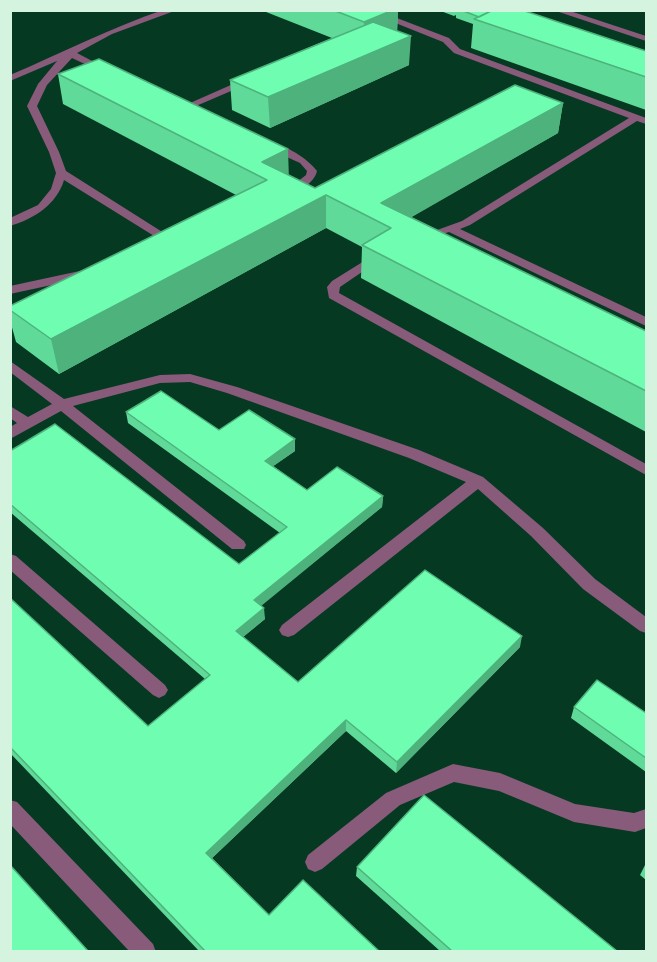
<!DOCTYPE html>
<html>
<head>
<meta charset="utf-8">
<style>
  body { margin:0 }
  #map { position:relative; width:657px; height:962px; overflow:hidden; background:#063921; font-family:"Fira Sans Condensed",sans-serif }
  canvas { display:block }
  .frame { position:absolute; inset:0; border:12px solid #d5f4e0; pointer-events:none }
</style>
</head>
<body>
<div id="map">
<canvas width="657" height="962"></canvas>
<div class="frame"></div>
</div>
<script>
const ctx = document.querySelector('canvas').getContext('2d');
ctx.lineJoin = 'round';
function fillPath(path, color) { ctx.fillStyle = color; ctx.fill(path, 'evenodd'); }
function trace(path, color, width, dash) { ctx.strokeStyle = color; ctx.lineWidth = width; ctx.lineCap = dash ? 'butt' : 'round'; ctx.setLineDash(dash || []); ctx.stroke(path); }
fillPath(new Path2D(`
  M163 10H177L112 34 77 53 111 71 104 73 72 58 47 85 37 106 59 152 66 171 175 240V244H167L64 180C57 204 34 219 10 226V218L38 205 51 189 56 173 49 152 27 106 38 84 57 61 10 81V75C62 53 110 28 163 10Z
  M363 10H376L449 38 460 49 646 118V124L637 121 470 225 460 229 646 317V326L449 232 421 241 415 238 462 221 629 118 454 53 443 42Z
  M249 77 254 80 252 82 189 109 181 107Z
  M267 144C283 142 308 159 317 171 315 182 295 197 284 196V192L306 175 307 171 300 163 267 148Z
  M377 253 381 255V259L340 287 339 293 646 464V475L329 298 327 287 332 281Z
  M89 269 95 273 93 276 10 294V286Z
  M10 361 64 399 160 375 190 374 237 387 419 450 483 477 543 528 595 579 646 617V633L640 631 583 589 531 536 478 489 294 635 288 637 282 635 279 630 282 625 466 482 409 458 227 393 190 382 160 383 73 406 244 541 246 545 244 549H232L61 411 10 439V427L17 423 10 418V406L28 417 52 404 10 372Z
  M10 554 16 556 165 685 168 690 165 695 159 698 153 695 10 570Z
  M453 764 500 773 575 804 634 813 646 809V828L635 832 574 822 499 791 454 782 400 805 322 869 315 872 308 869 305 862 308 855 386 793Z
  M10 800 17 802 153 944 156 952H130L10 824Z`), '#885b7b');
fillPath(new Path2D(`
  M553 10H567L646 36V41Z`), '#885b7b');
fillPath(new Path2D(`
  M261 10H398L397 31 409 65 270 128 232 110 230 80 332 38Z
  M438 10H522L646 51V110L471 48 473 24 456 18V15L454 16Z
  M58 74 289 175 315 188 563 103 558 133 411 217 646 331V432L361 278 362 247 326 228 59 374 16 342 10 320V306L236 195 63 104Z
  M126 412 219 430 295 451 273 466 307 490 383 496 382 507 261 605 265 619 243 637 298 682 520 647 396 773 346 731 212 858 269 915 379 951H199L10 753V598L148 726 205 679 10 512V451L239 564 280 533 128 423Z
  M574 707 646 713V772L571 718Z
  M646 863V880L640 875Z
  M357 867 617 951H440L356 876Z`), '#5fda98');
fillPath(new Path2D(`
  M393 10H398L397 36 364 50V22Z
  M411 36 409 65 270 128 268 97Z
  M563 103 558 133 391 229 381 203Z
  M288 149 289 181 267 180 262 162Z
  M326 195V228L59 374 51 339Z
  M295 439V451L265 472V461Z
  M383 496 382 507 255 611 254 600Z
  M264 608 265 619 237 642 236 631Z
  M522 636 520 647 396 773 397 762Z
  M346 720V731L208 862 206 853Z`), '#4eb27c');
const building = new Path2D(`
  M333 10H393L364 22Z
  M461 10H493L479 17Z
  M493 10H522L646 51V77L474 19Z
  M373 22 411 36 268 97 230 80Z
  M99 59 288 149 262 162 315 188 515 85 563 103 381 203 646 331V391L362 245 391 228 326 195 51 339 10 310V306L267 180 58 74Z
  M161 391 219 430 249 410 295 439 265 461 307 490 337 467 383 496 254 600 264 608 236 631 298 682 425 570 522 636 397 762 346 720 206 853 269 915 303 880 379 951H205L10 747V598L148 726 210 675 10 504V451L55 424 239 564 287 527 126 412Z
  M597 680 646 713V758L574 707Z
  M424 795 617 951H452L357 867Z
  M10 865 88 951H10Z`);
fillPath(building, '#6ffeb1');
trace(building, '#4eb27c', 1.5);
</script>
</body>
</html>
